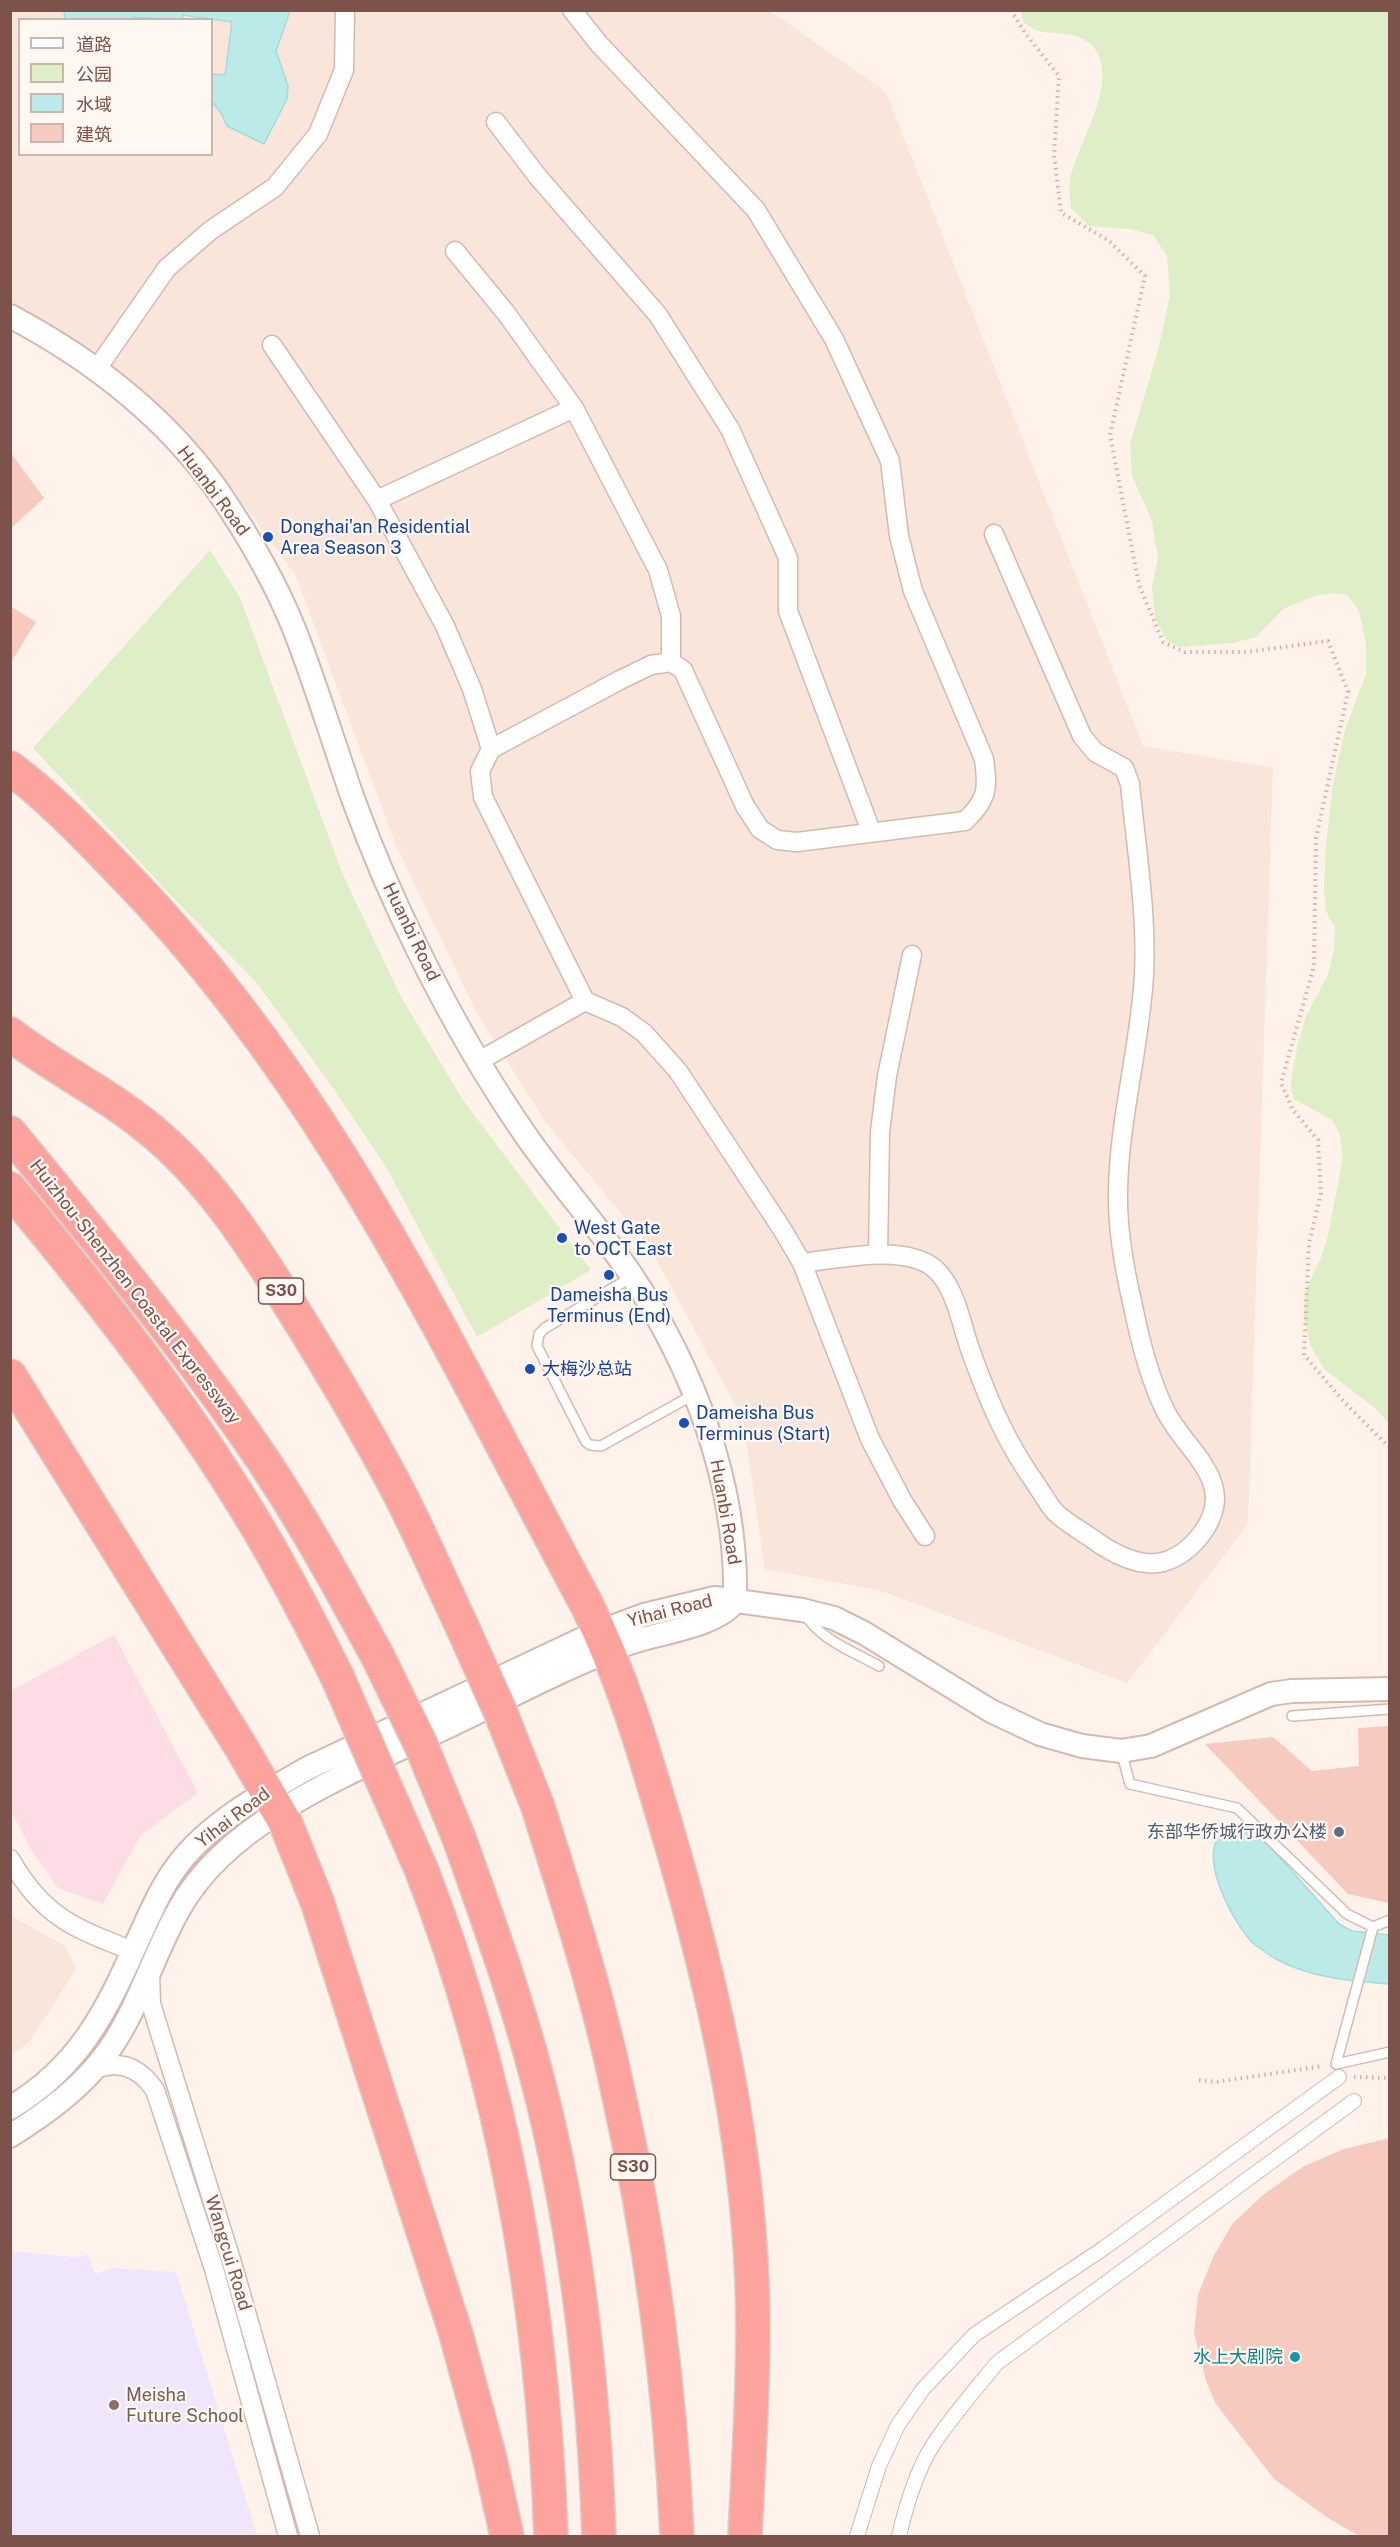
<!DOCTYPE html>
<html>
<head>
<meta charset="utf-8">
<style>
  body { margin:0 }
  #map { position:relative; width:1400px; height:2547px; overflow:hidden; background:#fef2ea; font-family:"Public Sans","Noto Sans SC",sans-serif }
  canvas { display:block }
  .frame { position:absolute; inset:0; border:12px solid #7c524a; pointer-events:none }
  .legend { position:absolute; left:18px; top:18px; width:195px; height:138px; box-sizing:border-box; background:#fff7f2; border:2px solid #cbb5af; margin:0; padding:8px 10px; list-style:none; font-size:18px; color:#7c524a }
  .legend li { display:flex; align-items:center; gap:12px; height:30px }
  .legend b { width:30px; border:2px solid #cbb5af }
</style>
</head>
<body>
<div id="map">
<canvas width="1400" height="2547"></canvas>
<div class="frame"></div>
<ul class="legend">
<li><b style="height:8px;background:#fff"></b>道路</li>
<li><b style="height:16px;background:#deeec6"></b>公园</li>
<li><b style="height:16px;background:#bceae8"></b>水域</li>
<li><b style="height:16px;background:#f6cabf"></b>建筑</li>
</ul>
</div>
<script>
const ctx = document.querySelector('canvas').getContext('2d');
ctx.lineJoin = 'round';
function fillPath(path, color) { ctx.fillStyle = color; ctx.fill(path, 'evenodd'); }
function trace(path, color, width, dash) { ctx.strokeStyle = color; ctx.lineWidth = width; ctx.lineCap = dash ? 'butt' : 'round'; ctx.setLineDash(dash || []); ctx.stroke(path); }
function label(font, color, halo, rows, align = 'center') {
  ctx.font = font + ' "Public Sans","Noto Sans SC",sans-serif'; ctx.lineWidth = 4.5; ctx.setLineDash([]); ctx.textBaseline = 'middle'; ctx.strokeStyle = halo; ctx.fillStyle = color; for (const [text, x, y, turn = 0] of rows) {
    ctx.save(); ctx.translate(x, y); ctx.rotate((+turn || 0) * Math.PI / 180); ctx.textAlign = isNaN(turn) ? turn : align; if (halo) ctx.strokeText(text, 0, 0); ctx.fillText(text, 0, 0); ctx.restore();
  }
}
fillPath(new Path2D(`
  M10 11H770L886 92 1143 746 1273 768 1248 1524 1127 1683 882 1591 765 1569 743 1419 650 1248 546 1123 476 1011 397 848 295 574 218 469 144 392 60 330 11 307ZM20 20H212V154H20Z
  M10 1911 15 1918 65 1946 76 1969 29 2042 11 2056Z`), '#f9e5da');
fillPath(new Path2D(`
  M11 2251 73 2257 88 2255 95 2274 112 2268 176 2272 257 2536H11Z`), '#efe6fb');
fillPath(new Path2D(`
  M114 1635 198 1793 140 1836 103 1904 58 1888 30 1848 11 1811 10 1691Z`), '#fddce6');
fillPath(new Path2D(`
  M1021 11H1389V1424L1375 1408 1325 1370 1311 1347 1304 1319 1305 1292 1322 1255 1329 1231 1343 1157 1340 1135 1332 1120 1294 1099 1291 1089 1292 1073 1298 1043 1306 1016 1328 974 1334 951 1335 928 1326 911 1324 891 1326 846 1333 784 1345 730 1366 674V644L1359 611 1347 595 1334 593 1314 596 1283 609 1256 637 1233 643 1180 647 1167 641 1155 618 1152 587 1158 558 1152 521 1132 476 1130 444 1159 347 1170 295 1167 256 1153 235 1129 229 1089 226 1071 208C1071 200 1068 189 1070 181 1076 144 1127 73 1088 42 1073 31 1056 35 1039 31 1033 30 1028 25 1023 22Z
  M210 550 240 598 343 875 400 995 463 1100 591 1270 477 1337 386 1167 333 1088 256 982 182 907 33 748Z`), '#deeec6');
const water = new Path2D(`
  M64 11H290L276 51 288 86 287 99 264 144 227 126 221 113 212 102V74L225 75 232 22 183 15 182 20 132 17 131 20 65 19Z
  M1248 1828 1258 1833 1339 1924 1352 1931 1389 1935V1984C1350 1981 1310 1978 1274 1958 1268 1954 1261 1949 1255 1945 1235 1927 1197 1857 1221 1834 1228 1828 1239 1829 1248 1828Z`);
fillPath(water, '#bceae8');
trace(water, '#a1dddb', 1.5);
fillPath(new Path2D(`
  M10 452 44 498 10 529Z
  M10 606 36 622 10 664Z
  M1389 1726V1903L1348 1894 1205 1744 1273 1737 1312 1771 1359 1766 1358 1728Z
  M1389 2138V2536H1359L1328 2518 1274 2479 1216 2404 1206 2381 1194 2333 1198 2295 1214 2255 1233 2223 1264 2194 1304 2166 1344 2149Z`), '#f6cabf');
const service = new Path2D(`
  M632 1277 545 1328 539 1334 537 1346 586 1442 590 1445 601 1446 693 1395
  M805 1614C820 1640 854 1652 879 1666
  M1292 1716 1390 1709
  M1121 1751 1130 1784 1237 1808 1347 1914 1373 1927 1390 1920
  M1373 1927 1336 2064 1390 2052`);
const pedestrian = new Path2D(`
  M857 2536 879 2466 898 2425 923 2389 974 2335 1104 2248 1339 2077
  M899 2536C906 2506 916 2471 933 2445 952 2416 975 2390 997 2363L1354 2101`);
const minor = new Path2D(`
  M496 122 538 177 658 315 730 429 788 558V611L871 831
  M455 251 506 313 574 408 658 570 671 616V662
  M272 345 377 500 445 626 472 689 491 749
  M96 370 167 268 211 230 275 187 318 134 344 70 345 10
  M377 500 574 408
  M585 1001 622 1017 644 1033 678 1071 782 1229 802 1263 870 1439 902 1500 925 1536
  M479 1061 585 1001 483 797 480 771 491 749 620 680 651 665 671 662 683 670 745 806 760 829 777 840 797 842 965 821C988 799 988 789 984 759L913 591 899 536 890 461 834 339 756 210 599 44 572 10
  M878 1254 880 1132 887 1076 912 955
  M802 1263C838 1259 905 1243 935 1269 956 1288 961 1324 970 1349 988 1399 1005 1441 1036 1484 1042 1493 1048 1504 1055 1512 1066 1523 1082 1531 1094 1540 1112 1553 1140 1568 1163 1562 1181 1557 1195 1544 1205 1529 1237 1480 1184 1450 1165 1410 1149 1378 1140 1341 1133 1306 1124 1268 1117 1230 1118 1191 1119 1119 1140 1047 1144 975 1147 911 1136 847 1130 784L1124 768 1095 752 1082 736 994 534
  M10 1859C43 1917 74 1928 133 1951
  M150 1974 151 2003 155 2017 232 2263 310 2536
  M93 2070C119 2059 139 2067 155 2090L214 2269 288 2536`);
const tertiary = new Path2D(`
  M10 316C91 359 165 416 218 491 248 535 275 581 295 631 316 685 333 741 352 796 371 848 393 900 418 950 450 1015 487 1080 529 1140 561 1185 598 1227 630 1273 694 1368 738 1485 735 1601
  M10 2108C79 2067 106 2012 137 1942 149 1916 160 1889 177 1866 209 1823 262 1794 308 1768L591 1635 644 1615 715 1598 802 1610 834 1618 864 1633 991 1711 1040 1734 1082 1746 1121 1751 1151 1746 1271 1694 1292 1691 1390 1689
  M10 2136C47 2113 84 2086 109 2050 139 2007 153 1956 178 1911 201 1868 244 1833 285 1808 339 1775 397 1751 453 1724 510 1697 566 1667 624 1645 654 1633 718 1627 735 1601`);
const motorway = new Path2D(`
  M10 768C52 799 87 837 123 874 329 1085 449 1349 587 1605 622 1676 644 1751 666 1826 710 1974 746 2127 752 2282 755 2367 749 2452 745 2536
  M10 1034C58 1071 114 1097 159 1137 213 1184 252 1245 290 1305 327 1364 362 1423 395 1485 419 1530 439 1578 461 1624
  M10 1133C97 1239 184 1344 261 1457 304 1521 341 1589 378 1657
  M10 1189C104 1302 196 1420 269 1547 293 1589 315 1632 337 1676
  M10 1376 241 1747 286 1824 317 1901 456 2334 489 2455 507 2536
  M538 1807C567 1899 597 1992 617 2087 650 2234 670 2385 677 2536
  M459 1838C490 1925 521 2011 543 2101 578 2243 594 2391 599 2536
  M422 1871C504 2083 543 2310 551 2536`);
trace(service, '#d5b9b0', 12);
trace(pedestrian, '#d5b9b0', 16);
trace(minor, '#d5b9b0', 21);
trace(tertiary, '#d5b9b0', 26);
trace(motorway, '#dacfcc', 36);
trace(new Path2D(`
  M1011 10 1025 33 1059 76 1054 154 1061 213 1108 240 1145 276 1110 435 1139 585 1163 642 1185 652H1246L1328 641 1348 692 1316 838 1314 966 1281 1083 1293 1110 1318 1140 1321 1193 1309 1243 1304 1355 1345 1403 1390 1448
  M1354 2077 1390 2078
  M1199 2080 1216 2082 1323 2066`), '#dcaca1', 4, [1.5, 4.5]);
trace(service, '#fff', 9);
trace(pedestrian, '#fff', 14);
trace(minor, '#fff', 18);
trace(tertiary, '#fff', 22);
trace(motorway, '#fca39d', 33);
const motorwayBridge = new Path2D(`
  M461 1624 500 1711 538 1807
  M378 1657 421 1745 459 1838
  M337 1676 422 1871`);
trace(motorwayBridge, '#dacfcc', 36, []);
trace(motorwayBridge, '#fca39d', 33);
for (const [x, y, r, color] of [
  [268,537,6,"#1a4fb4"],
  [562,1238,6,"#1a4fb4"],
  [609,1275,6,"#1a4fb4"],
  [530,1369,6,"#1a4fb4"],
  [684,1423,6,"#1a4fb4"],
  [1339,1832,6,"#5c6f8a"],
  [1295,2357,6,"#0f9aa8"],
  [114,2405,6,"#8d6e63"]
]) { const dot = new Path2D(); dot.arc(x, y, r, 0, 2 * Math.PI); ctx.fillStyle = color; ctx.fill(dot); trace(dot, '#fff7f2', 2); }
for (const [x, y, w] of [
  [281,1291,45],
  [633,2167,45]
]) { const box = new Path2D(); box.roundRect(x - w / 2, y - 13, w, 26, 4.5); ctx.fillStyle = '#fff7f2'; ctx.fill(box); trace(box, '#7c524a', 1.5); }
label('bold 16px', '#7c524a', null, [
  ["S30",281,1291],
  ["S30",633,2167]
]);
label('18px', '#7c524a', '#fff7f2', [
  ["Huanbi Road",213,491,53],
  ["Huanbi Road",411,932,64],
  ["Huizhou-Shenzhen Coastal Expressway",135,1292,52],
  ["Huanbi Road",725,1512,80],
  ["Yihai Road",670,1611,-14],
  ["Yihai Road",233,1818,-37],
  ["Wangcui Road",228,2253,73]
]);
label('18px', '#164399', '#fff7f2', [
  ["Donghai'an Residential",280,527],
  ["Area Season 3",280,548],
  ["West Gate",574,1228],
  ["to OCT East",574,1249],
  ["Dameisha Bus",609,1295,"center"],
  ["Terminus (End)",609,1316,"center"],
  ["大梅沙总站",542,1369],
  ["Dameisha Bus",696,1413],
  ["Terminus (Start)",696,1434]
], 'left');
label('18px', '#4e5e75', '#fff7f2', [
  ["东部华侨城行政办公楼",1327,1832]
], 'right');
label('18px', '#0d838f', '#fff7f2', [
  ["水上大剧院",1283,2357]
], 'right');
label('18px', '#785e54', '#fff7f2', [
  ["Meisha",126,2395],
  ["Future School",126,2416]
], 'left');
</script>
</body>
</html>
